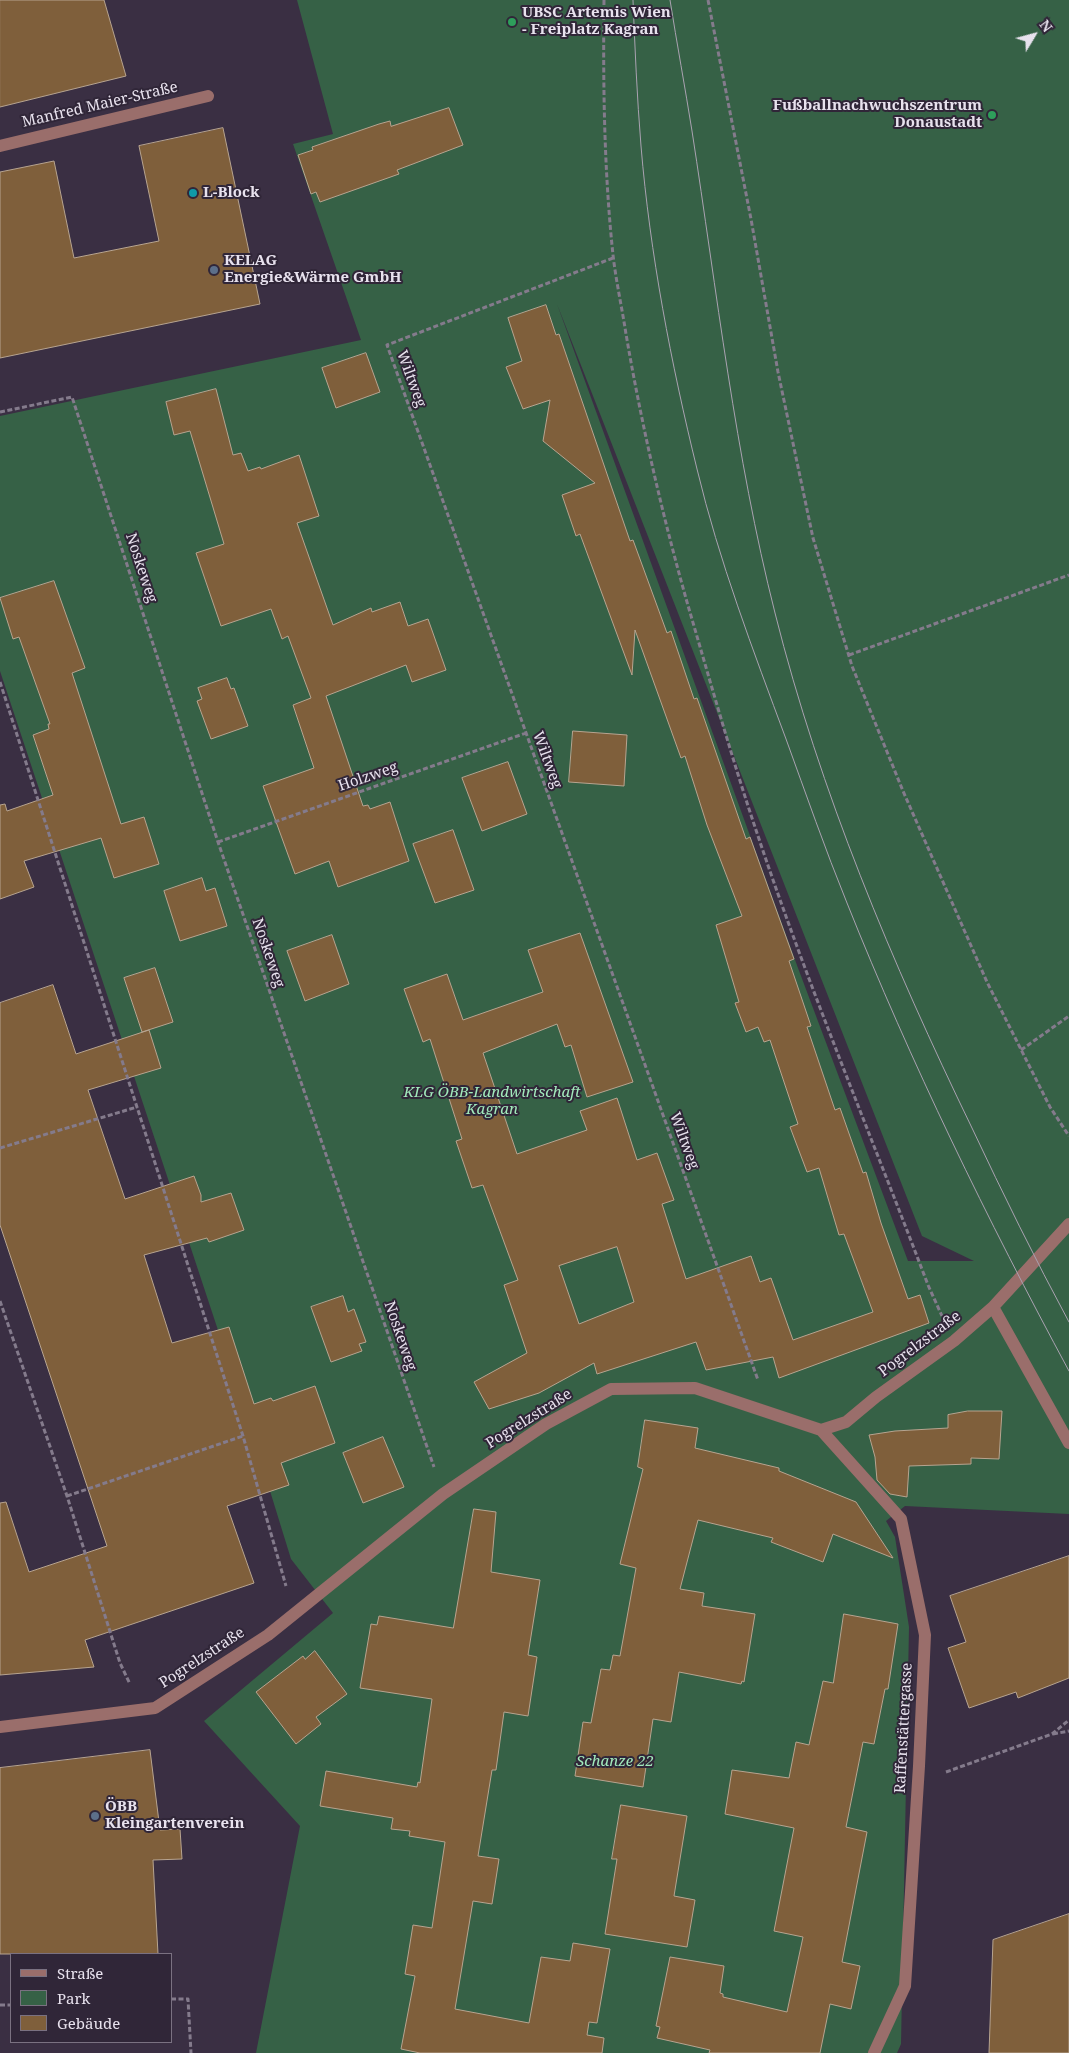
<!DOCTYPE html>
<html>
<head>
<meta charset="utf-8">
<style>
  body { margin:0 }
  #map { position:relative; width:1069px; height:2053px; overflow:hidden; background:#3a2f43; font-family:"Noto Serif",serif }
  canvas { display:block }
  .legend { position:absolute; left:10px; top:1953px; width:162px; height:90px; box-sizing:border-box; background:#302638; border:1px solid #7a7181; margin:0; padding:6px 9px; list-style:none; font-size:15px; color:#e8e2ee }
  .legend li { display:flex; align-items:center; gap:10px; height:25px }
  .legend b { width:25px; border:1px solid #7a7181 }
  .north { position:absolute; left:1009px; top:10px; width:50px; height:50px; -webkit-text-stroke:4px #302638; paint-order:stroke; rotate:53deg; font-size:14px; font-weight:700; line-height:20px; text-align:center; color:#e8e2ee }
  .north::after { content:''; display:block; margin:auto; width:18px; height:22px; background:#e8e2ee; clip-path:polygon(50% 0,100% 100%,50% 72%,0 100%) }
</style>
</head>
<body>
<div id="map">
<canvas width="1069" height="2053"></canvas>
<ul class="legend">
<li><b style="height:6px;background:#9a6e6b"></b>Straße</li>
<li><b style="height:14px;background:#366146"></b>Park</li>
<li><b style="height:14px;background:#7f5f3b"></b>Gebäude</li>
</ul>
<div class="north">N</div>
</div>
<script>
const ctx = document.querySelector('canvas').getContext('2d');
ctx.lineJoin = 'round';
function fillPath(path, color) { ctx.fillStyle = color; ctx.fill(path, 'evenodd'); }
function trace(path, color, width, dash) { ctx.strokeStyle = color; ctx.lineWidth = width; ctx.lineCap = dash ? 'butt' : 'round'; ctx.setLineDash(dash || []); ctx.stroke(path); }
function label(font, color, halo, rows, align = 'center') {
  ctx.font = font + ' "Noto Serif",serif'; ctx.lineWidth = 4; ctx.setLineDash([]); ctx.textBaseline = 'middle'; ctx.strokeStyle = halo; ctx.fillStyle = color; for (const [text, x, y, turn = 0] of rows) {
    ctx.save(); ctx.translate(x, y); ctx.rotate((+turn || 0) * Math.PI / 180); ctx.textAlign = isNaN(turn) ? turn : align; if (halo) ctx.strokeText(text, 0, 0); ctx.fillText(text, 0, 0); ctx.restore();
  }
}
fillPath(new Path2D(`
  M297 0H1069V1514L905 1506 886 1521 895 1537 909 1627 901 2044 897 2053H256L300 1826 204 1721 333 1613 291 1559 254 1439 0 671V416L361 340 293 144 333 134ZM557 304 922 1236 974 1261H908L798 968Z`), '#366146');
const building = new Path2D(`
  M0 0H104L126 76 0 107Z
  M449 108 463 145 397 170 399 174 320 202 316 192 311 194 298 155 313 150 312 147 379 124 390 121 391 126Z
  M223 128 260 304 0 358V172L54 161 74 258 159 241 139 146Z
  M546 305 556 335 559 334 630 541 633 540 667 633 671 631 694 699 697 698 746 839 750 837 794 959 789 961 811 1026 807 1027 835 1110 840 1108 863 1173 866 1172 881 1223 908 1299 920 1295 929 1323 779 1378 773 1357 706 1370 696 1342 597 1374 594 1363 539 1393 489 1409 474 1382 527 1353 504 1285 518 1280 483 1185 472 1188 456 1141 462 1139 430 1039 423 1042 404 989 447 974 463 1020 543 992 528 950 580 933 633 1082 587 1097 571 1045 565 1047 557 1024 483 1053 517 1154 587 1130 580 1111 617 1098 637 1160 657 1153 674 1200 662 1204 686 1279 751 1256 760 1282 771 1278 793 1340 873 1312 844 1234 839 1235 819 1168 807 1172 790 1127 798 1124 770 1040 764 1042 758 1027 746 1032 735 1003 739 1002 716 925 742 916 707 825 685 756 681 758 635 630 632 675 580 534 576 536 562 495 595 483 543 441 550 400 523 409 506 367 522 361 508 318ZM617 1247 634 1302 579 1324 559 1266Z
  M366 353 380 392 336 408 322 368Z
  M216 389 233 455 241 453 248 471 260 467 261 469 299 455 319 516 297 523 333 625 371 608 372 612 400 602 408 626 428 619 446 670 412 682 406 665 326 696 363 806 368 805 370 809 390 802 409 861 338 887 329 861 295 874 263 786 314 768 293 705 311 698 288 636 282 639 271 609 221 626 196 553 224 544 190 431 174 435 166 402Z
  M54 581 85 668 72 673 121 824 144 817 159 864 114 878 101 838 24 861 34 887 0 899V805L5 804 7 811 53 795 33 735 49 729 48 724H50L19 637 13 639 0 598Z
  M227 678 231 689 234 688 248 726 211 739 197 701 202 699 198 688Z
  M573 731 627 735 624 786 569 782Z
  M508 762 527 814 482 831 462 778Z
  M453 830 474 890 435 903 413 844Z
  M202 878 206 891 215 888 227 926 180 941 164 891Z
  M332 935 349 984 305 1001 287 951Z
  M155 968 173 1022 142 1032 124 978Z
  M53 985 76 1054 149 1030 161 1068 88 1090 125 1199 194 1176 201 1195V1202L231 1193 244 1230 209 1242 207 1238 144 1255 172 1343 229 1327 254 1404 271 1398 273 1401 315 1386 335 1443 281 1463 289 1485 227 1506 254 1583 85 1640 94 1667 0 1675V1503L6 1502 29 1572 107 1546 0 1225V1003Z
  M343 1296 348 1312 354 1309 366 1342 359 1344 362 1351 331 1362 311 1307Z
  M968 1411H1002L999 1459 971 1458V1464L909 1466 907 1497 890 1494 877 1480 875 1457 869 1435 895 1431 948 1428V1415Z
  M645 1420 698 1428 695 1448 779 1468V1471L856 1502 893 1558 833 1534 823 1562 771 1542 773 1538 698 1520 680 1589 704 1593 702 1606 755 1614 744 1682 742 1681 741 1684 679 1672 671 1722 653 1719 643 1787 575 1776 583 1722 591 1723 601 1669 610 1670 613 1655 620 1656 636 1568 620 1564 643 1469 638 1467Z
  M383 1437 404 1487 363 1503 343 1453Z
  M474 1509 496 1512 491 1572 540 1580 528 1655 537 1657 528 1716 504 1712 496 1770H492L478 1856 499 1859 492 1904 473 1901 455 2009 529 2023 541 1957 570 1961 573 1943 610 1949 597 2023 589 2022 587 2035 604 2038 602 2053H420L401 2049 415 1976 405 1974 413 1925 432 1928 445 1842 409 1836 410 1831 391 1829 393 1818 320 1806 326 1771 417 1787 418 1782 420 1783 432 1699 360 1688 371 1624 377 1625 379 1616 453 1628Z
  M1069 1556V1678L1018 1698 1016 1692 969 1708 948 1648 966 1642 950 1596Z
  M844 1614 898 1624 888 1689H885L874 1744 863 1742 846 1827 867 1832 842 1962 860 1966 851 2009 830 2004 820 2053H709L710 2050 657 2038 660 2027 656 2026 670 1957 724 1966 720 1993 723 1994V1997L787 2012 803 1937 774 1931 794 1828 725 1814 732 1770 789 1778 796 1742 809 1745 823 1681 833 1683Z
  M315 1651 347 1694 316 1717 321 1724 296 1744 256 1692 303 1656 305 1659Z
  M150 1750 160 1830 180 1829 182 1859 153 1860 158 1954H0V1768Z
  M621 1805 687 1816 674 1896 695 1900 687 1947 605 1934 617 1859H612Z
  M1069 1914V2053H989L993 1940Z`);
fillPath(building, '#7f5f3b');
trace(building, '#b7a490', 1);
trace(new Path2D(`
  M604 0C603 85 604 170 613 255 616 281 622 308 626 334 642 427 663 518 689 609 711 684 732 759 757 833 808 986 871 1135 928 1285L942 1316
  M708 0 751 219 778 372 813 538 852 666 903 791 987 982 1050 1107 1069 1136
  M613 258 387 345 758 1380
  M0 412 72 397 218 842 434 1467
  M849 655 1069 575
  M0 682 243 1436 286 1586
  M218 842 526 733
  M1021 1050 1069 1016
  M0 1148 137 1107
  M0 1301 67 1496 120 1663 130 1684
  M67 1496 243 1436
  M1053 1734 1069 1731
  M946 1772 1052 1734 1069 1720
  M171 1999H188L191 2053
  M0 2005H11`), '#847b8c', 3, [5, 2.5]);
trace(new Path2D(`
  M0 146 208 96
  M993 1307 1069 1443
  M821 1430 901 1519 925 1635 919 1766 905 1986 874 2053
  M0 1727 155 1708 268 1635 443 1494 546 1424 611 1389 695 1388 821 1430 846 1422 876 1397 954 1341 993 1307 1069 1224`), '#9a6e6b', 12);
trace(new Path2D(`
  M633 0C635 49 637 97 641 146 650 254 671 363 697 469 719 561 753 650 786 739 806 794 825 849 847 903 911 1063 987 1219 1069 1371
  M670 0C677 44 685 87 692 131 717 292 735 455 775 613 820 792 892 963 972 1128 1003 1194 1035 1259 1069 1322`), '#aaa2b1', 1);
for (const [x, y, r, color] of [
  [512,22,5,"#2e9e5b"],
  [992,115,5,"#2e9e5b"],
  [193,193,5,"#0f9aa8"],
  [214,270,5,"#5c6f8a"],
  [95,1816,5,"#5c6f8a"]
]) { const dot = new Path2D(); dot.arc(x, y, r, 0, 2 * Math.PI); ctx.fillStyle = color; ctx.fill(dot); trace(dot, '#302638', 2); }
label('bold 15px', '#e8e2ee', '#302638', [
  ["UBSC Artemis Wien",522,13],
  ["- Freiplatz Kagran",522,30],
  ["Fußballnachwuchszentrum",982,106,"right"],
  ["Donaustadt",982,123,"right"],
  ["L-Block",203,193],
  ["KELAG",224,261],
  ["Energie&Wärme GmbH",224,278],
  ["ÖBB",105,1807],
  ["Kleingartenverein",105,1824]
], 'left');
label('15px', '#e8e2ee', '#302638', [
  ["Manfred Maier-Straße",100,105,-13],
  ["Wiltweg",411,379,70],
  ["Noskeweg",141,568,72],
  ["Wiltweg",547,760,70],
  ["Holzweg",368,777,-19],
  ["Noskeweg",268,953,71],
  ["Wiltweg",684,1141,70],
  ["Noskeweg",400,1336,71],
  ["Pogrelzstraße",920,1344,-37],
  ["Pogrelzstraße",529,1419,-32],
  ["Pogrelzstraße",202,1658,-33],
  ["Raffenstättergasse",904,1728,-87]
]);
label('italic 15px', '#a2eabc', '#302638', [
  ["KLG ÖBB-Landwirtschaft",492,1093],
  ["Kagran",492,1110],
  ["Schanze 22",615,1762]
]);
</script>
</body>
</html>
